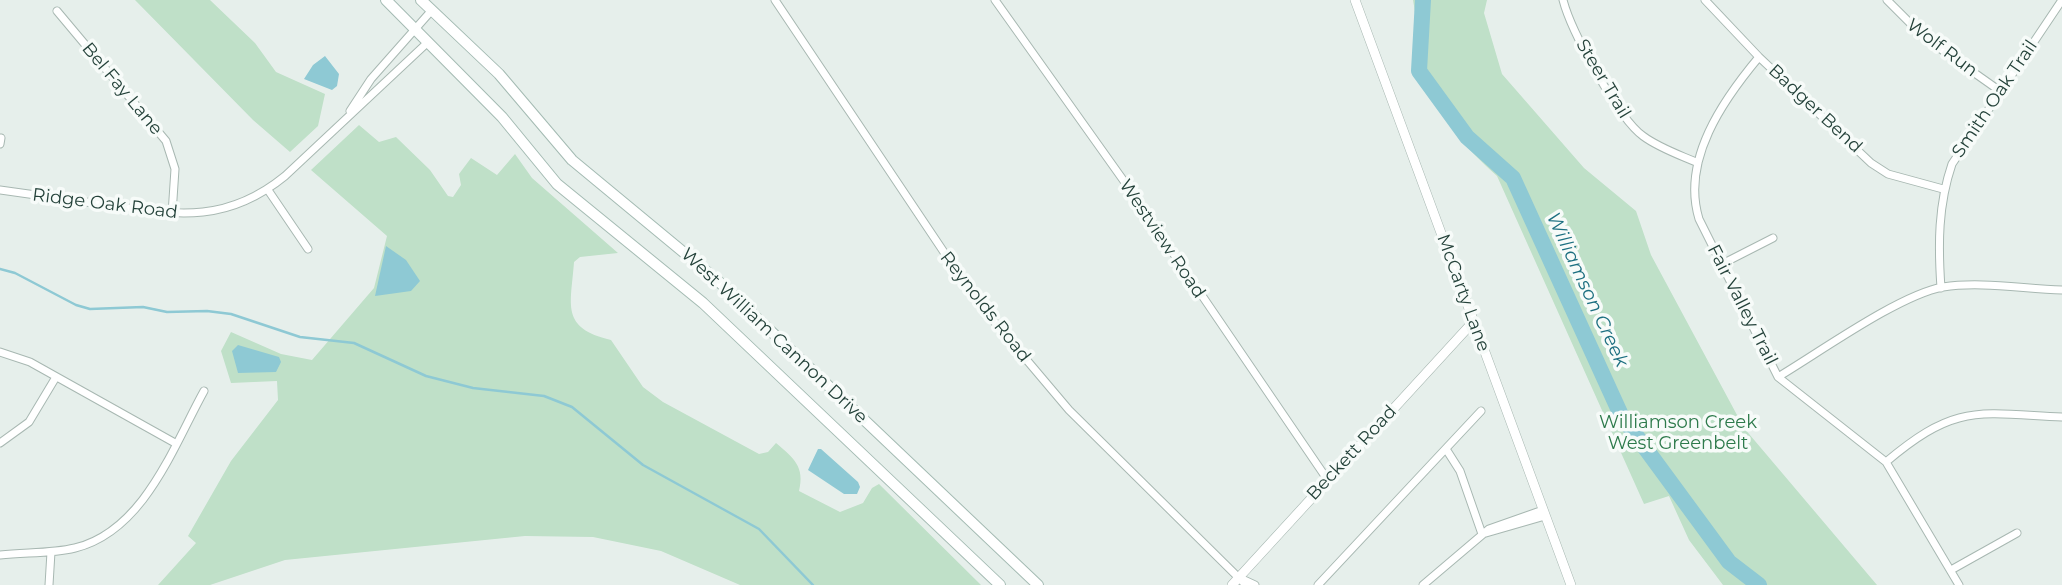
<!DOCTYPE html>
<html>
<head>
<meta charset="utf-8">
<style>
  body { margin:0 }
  canvas { display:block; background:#e6efeb }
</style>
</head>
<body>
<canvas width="2062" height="585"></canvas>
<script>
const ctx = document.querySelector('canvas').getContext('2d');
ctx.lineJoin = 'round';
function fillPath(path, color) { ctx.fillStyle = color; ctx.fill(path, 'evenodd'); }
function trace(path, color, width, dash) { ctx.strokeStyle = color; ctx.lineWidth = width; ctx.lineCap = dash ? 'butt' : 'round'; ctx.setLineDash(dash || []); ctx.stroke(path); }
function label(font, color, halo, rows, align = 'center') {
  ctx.font = font + ' Montserrat,sans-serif'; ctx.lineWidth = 7; ctx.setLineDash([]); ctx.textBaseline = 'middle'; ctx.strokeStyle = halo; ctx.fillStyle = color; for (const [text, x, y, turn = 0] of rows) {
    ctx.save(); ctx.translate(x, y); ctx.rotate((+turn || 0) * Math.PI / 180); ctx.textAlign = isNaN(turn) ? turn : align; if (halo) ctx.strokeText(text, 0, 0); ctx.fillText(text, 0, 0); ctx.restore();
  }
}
fillPath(new Path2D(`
  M135 0H210L255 43 276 72 325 94 318 126 290 152 253 120Z
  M1413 0H1487L1484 13 1502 74 1584 168 1636 211 1651 255 1744 428 1877 585H1723L1689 540 1669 496 1644 504 1497 176C1465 147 1435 114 1421 71 1414 49 1418 23 1413 0Z
  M359 125 379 142 396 137 430 170 448 196 453 197 461 185 459 174 471 158 497 175 515 154 532 178 618 253 580 257 574 262C571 305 560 328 611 340L643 387 663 402 759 454 768 452 776 443C794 458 805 467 799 491L840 512 863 503 872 488 879 484 981 585H740L661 551 593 537 525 536 285 560 210 585H158L196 543 188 536 231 461 278 400 277 381 231 383 221 351 231 332 281 354 312 360 374 288 387 236 311 170Z`), '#bfe0c8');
fillPath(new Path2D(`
  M325 56 339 74 337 86 332 90 304 79 313 65Z
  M386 246 406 260 420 281 411 291 375 296Z
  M238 345 279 357 281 362 276 372 238 373 232 351Z
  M818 449H821L858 482 860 487 857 494H844L808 470Z`), '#8ec9d4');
trace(new Path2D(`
  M0 269 15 273 76 305 90 309 143 307 167 312 207 311 231 314 300 337 354 343 426 376 473 388 544 396 572 407 643 465 759 529 813 585`), '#8ec9d4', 2.5);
trace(new Path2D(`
  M1423 0 1419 71 1467 137 1513 178 1621 415 1729 562 1759 585`), '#8ec9d4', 16);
const minor = new Path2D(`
  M775 0 976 300 1069 410 1246 585
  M995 0 1126 184 1327 479
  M1563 0C1571 31 1618 118 1643 136 1659 148 1680 155 1698 163
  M1705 0 1759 57 1871 163 1888 174 1943 189
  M1887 0 1925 38 2000 91
  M57 11 166 141 175 169 172 214
  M1759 57C1723 100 1681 160 1699 219L1778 377 1886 462 1959 585
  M350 111 371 79 432 10
  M0 144 1 138
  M0 190C36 195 71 200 107 205 177 215 226 224 285 176L427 43
  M268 190 308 249
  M1722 264 1773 238
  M1941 288C1938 245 1938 205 1952 164L2062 0
  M0 352 30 362 175 443
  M1778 377C1820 352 1899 295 1943 287 1981 281 2024 289 2062 290
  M0 443 29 422 56 377
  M1446 449 1460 471 1482 534
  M1886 462C1956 403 1977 413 2062 417
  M1486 533 1545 516
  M0 555C25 552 50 554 75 548 144 531 173 447 204 391
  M1951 570 2017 533
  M1242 579 1255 585
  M49 585 51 552
  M1318 585 1481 411
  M1423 585 1489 529 1543 510`);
const tertiary = new Path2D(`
  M1355 0 1571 585
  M1232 585 1473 322`);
const secondary = new Path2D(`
  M386 0 502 117 557 184 703 303 1000 585
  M421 0 499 74 572 160 717 280 1038 585`);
trace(minor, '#a8b8b2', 9);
trace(tertiary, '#a8b8b2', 10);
trace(secondary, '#a4bbb3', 12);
trace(minor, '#fff', 7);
trace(tertiary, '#fff', 9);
trace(secondary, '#fff', 10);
label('18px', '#24423a', '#f7fbf9', [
  ["Wolf Run",1942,48,37],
  ["Steer Trail",1603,79,59],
  ["Bel Fay Lane",122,89,50],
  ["Smith Oak Trail",1995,99,-56],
  ["Badger Bend",1815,109,43],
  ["Ridge Oak Road",105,204,7],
  ["Westview Road",1162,239,56],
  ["McCarty Lane",1463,293,70],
  ["Fair Valley Trail",1742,305,63],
  ["Reynolds Road",985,307,52],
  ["West William Cannon Drive",774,336,43],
  ["Beckett Road",1352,453,-47]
]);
label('18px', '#2d7a4b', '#f7fbf9', [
  ["Williamson Creek",1678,423],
  ["West Greenbelt",1678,444]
]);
label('italic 19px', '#1c6f80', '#f7fbf9', [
  ["Williamson Creek",1587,290,65]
]);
</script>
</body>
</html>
